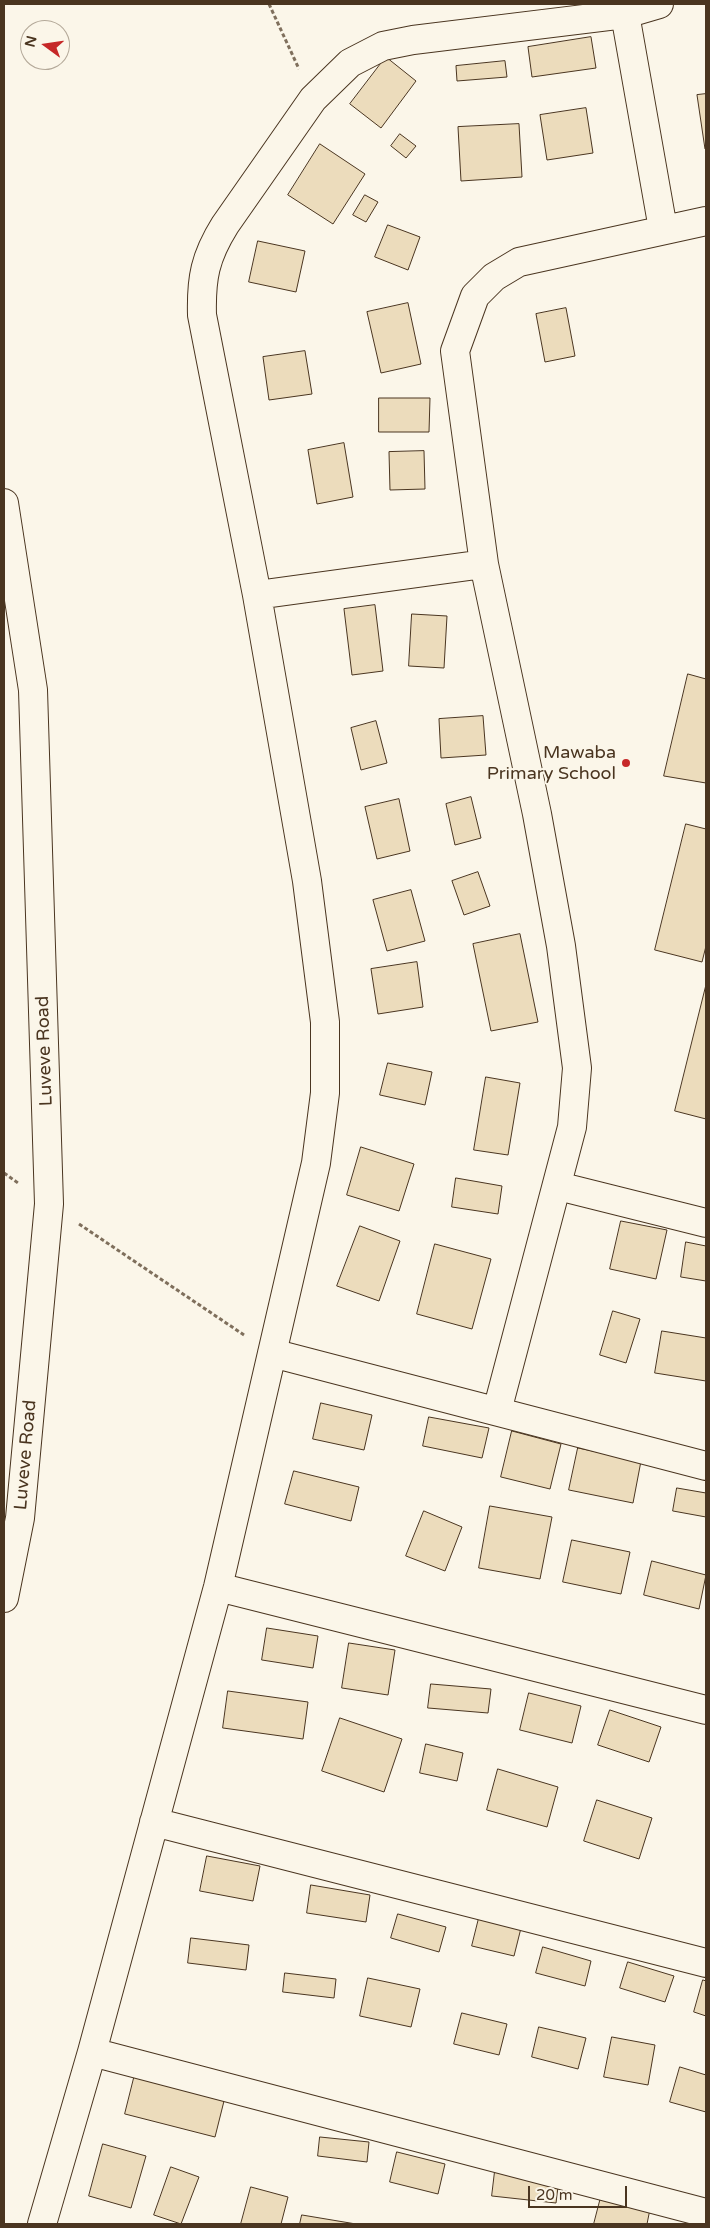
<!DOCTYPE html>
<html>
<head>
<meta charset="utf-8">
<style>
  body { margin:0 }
  #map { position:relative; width:710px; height:2228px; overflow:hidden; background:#fbf6e9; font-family:"Varela Round",sans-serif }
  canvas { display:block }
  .frame { position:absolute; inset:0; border:5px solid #4a3520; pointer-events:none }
  .north { position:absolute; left:20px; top:20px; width:50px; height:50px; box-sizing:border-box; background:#fbf6e9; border:1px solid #b4a999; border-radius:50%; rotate:284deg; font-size:14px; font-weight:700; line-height:20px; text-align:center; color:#4a3520 }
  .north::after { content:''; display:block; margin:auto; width:18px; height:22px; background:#c62828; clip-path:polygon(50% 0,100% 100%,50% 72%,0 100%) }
  .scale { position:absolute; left:528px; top:2186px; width:99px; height:22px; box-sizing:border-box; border:2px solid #4a3520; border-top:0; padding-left:6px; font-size:15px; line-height:18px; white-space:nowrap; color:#4a3520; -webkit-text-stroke:4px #fbf6e9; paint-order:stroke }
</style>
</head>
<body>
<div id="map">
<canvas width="710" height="2228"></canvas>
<div class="frame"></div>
<div class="north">N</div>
<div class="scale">20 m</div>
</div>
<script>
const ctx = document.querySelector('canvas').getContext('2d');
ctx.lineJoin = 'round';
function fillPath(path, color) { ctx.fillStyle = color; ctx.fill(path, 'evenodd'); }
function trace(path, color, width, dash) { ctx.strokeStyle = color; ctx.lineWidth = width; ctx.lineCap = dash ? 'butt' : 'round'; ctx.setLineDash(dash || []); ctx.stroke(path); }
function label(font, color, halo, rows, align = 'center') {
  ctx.font = font + ' "Varela Round",sans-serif'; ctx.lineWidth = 4; ctx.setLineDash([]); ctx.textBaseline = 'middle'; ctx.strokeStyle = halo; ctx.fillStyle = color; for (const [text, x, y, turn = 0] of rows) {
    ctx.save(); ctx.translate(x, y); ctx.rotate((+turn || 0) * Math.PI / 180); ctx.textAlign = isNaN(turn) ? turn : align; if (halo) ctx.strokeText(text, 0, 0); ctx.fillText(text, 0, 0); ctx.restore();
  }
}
const building = new Path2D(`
  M591 37 596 68 532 77 528 47Z
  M386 57 416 81 381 128 350 104Z
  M505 61 507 77 457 81 456 66Z
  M706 94V149H705L697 95Z
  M586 108 593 153 547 160 540 115Z
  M519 124 522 177 461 181 458 127Z
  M400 134 416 146 406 158 391 146Z
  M320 144 365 174 333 224 288 195Z
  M365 195 378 202 366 222 353 215Z
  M388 225 420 237 408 270 375 257Z
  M258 241 305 251 296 292 249 282Z
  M408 303 421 364 381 373 367 312Z
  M566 308 575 356 545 362 536 314Z
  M305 351 312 394 269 400 263 357Z
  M379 398H430L429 432H379Z
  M344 443 353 497 317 504 308 450Z
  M424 451 425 489 390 490 389 452Z
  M375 605 383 671 352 675 344 609Z
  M412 614 447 616 444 668 409 666Z
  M688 674 706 679V783L664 776Z
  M483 716 486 755 441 758 439 719Z
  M376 721 387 763 361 770 351 728Z
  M471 797 481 838 455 845 446 804Z
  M399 799 410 851 377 859 365 807Z
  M686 824 706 829V946L702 962 655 950Z
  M478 872 490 906 464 915 452 881Z
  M411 890 425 941 387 951 373 900Z
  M520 934 538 1022 491 1031 473 944Z
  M417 962 423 1007 378 1014 371 969Z
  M706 985V1119L675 1111Z
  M388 1063 432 1072 425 1105 380 1095Z
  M486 1077 520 1083 508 1155 474 1150Z
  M361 1147 414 1164 399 1211 347 1195Z
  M456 1178 502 1186 498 1214 452 1207Z
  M621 1221 667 1230 656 1279 610 1269Z
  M360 1226 400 1241 379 1301 337 1286Z
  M686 1242 706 1246V1281L681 1277Z
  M435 1244 491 1259 472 1329 417 1314Z
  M613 1311 640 1319 626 1363 600 1355Z
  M662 1331 706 1338V1381L655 1373Z
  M321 1403 372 1415 364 1450 313 1439Z
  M429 1417 489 1428 482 1458 423 1446Z
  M512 1431 561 1444 550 1489 501 1477Z
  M578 1448 641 1461 633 1503 569 1490Z
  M294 1471 359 1487 351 1521 285 1504Z
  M677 1488 706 1493V1517L673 1511Z
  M490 1506 552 1517 540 1579 479 1568Z
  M424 1511 462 1527 445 1571 406 1556Z
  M572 1540 630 1552 621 1594 563 1582Z
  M652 1561 706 1575 699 1609 644 1595Z
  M267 1628 318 1636 313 1668 262 1660Z
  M349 1643 395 1650 388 1695 342 1688Z
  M431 1684 491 1689 488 1713 428 1708Z
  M228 1691 308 1702 303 1739 223 1728Z
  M529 1693 581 1706 572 1743 520 1730Z
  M610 1710 661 1727 649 1762 598 1745Z
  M340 1718 402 1739 384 1792 322 1771Z
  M426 1744 463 1753 457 1781 420 1773Z
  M498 1769 558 1787 547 1827 487 1810Z
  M597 1800 652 1818 639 1859 584 1841Z
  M207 1856 260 1866 253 1901 200 1891Z
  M311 1885 370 1895 366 1922 307 1913Z
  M398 1914 446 1927 439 1952 391 1938Z
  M479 1918 521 1928 514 1956 472 1946Z
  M191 1938 249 1945 246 1970 188 1963Z
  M543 1947 591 1961 585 1986 536 1973Z
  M628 1962 674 1976 665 2002 620 1988Z
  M285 1973 336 1979 334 1998 283 1992Z
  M368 1978 420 1989 411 2027 360 2016Z
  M703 1980 706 1981V2016L694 2012Z
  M462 2013 507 2024 499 2055 454 2044Z
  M539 2027 586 2038 578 2069 532 2057Z
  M612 2037 655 2045 648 2085 604 2077Z
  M680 2067 706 2075V2112L670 2102Z
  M135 2074 225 2097 215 2137 125 2114Z
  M320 2137 369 2142 367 2162 318 2156Z
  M103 2144 146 2156 131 2208 89 2196Z
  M397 2152 445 2164 438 2194 390 2182Z
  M171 2167 199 2177 181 2224 154 2215Z
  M495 2171 559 2179 556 2203 492 2196Z
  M251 2187 288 2197 281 2224H241Z
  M601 2197 650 2209 647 2224H594Z
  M302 2215 356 2224H300Z`);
fillPath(building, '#ecdcbc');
trace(building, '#4a3520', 1);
const minor = new Path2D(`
  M625 14 663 229
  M257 595 484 564
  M558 1186 706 1223
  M272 1353 706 1466
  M497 1411 572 1127 577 1068 561 946 537 814 484 564 455 351 475 296 494 277 519 262 706 221
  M218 1587 706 1710
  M154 1822 706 1963
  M92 2052 706 2213
  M42 2224 92 2052 218 1587 316 1163 325 1093V1022L307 881 257 595 202 315C201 278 205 257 225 225L313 99 350 63 383 46 413 40 625 14 659 4`);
const tertiary = new Path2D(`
  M4 503 33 690 49 1204 20 1518 4 1598`);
trace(minor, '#4a3520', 30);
trace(tertiary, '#4a3520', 30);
trace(new Path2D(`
  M269 4 299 69
  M4 1173 18 1183
  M79 1224 244 1335`), '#7f6f5c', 3, [4, 2.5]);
trace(minor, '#fbf6e9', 28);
trace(tertiary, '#fbf6e9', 28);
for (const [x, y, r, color] of [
  [626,763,5,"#c62828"]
]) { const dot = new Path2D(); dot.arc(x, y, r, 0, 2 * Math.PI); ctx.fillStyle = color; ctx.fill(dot); trace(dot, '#fbf6e9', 2); }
label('18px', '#4a3520', '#fbf6e9', [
  ["Mawaba",616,753],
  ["Primary School",616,774]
], 'right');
label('18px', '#4a3520', '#fbf6e9', [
  ["Luveve Road",45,1051,-92],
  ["Luveve Road",26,1455,-85]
]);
</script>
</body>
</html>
